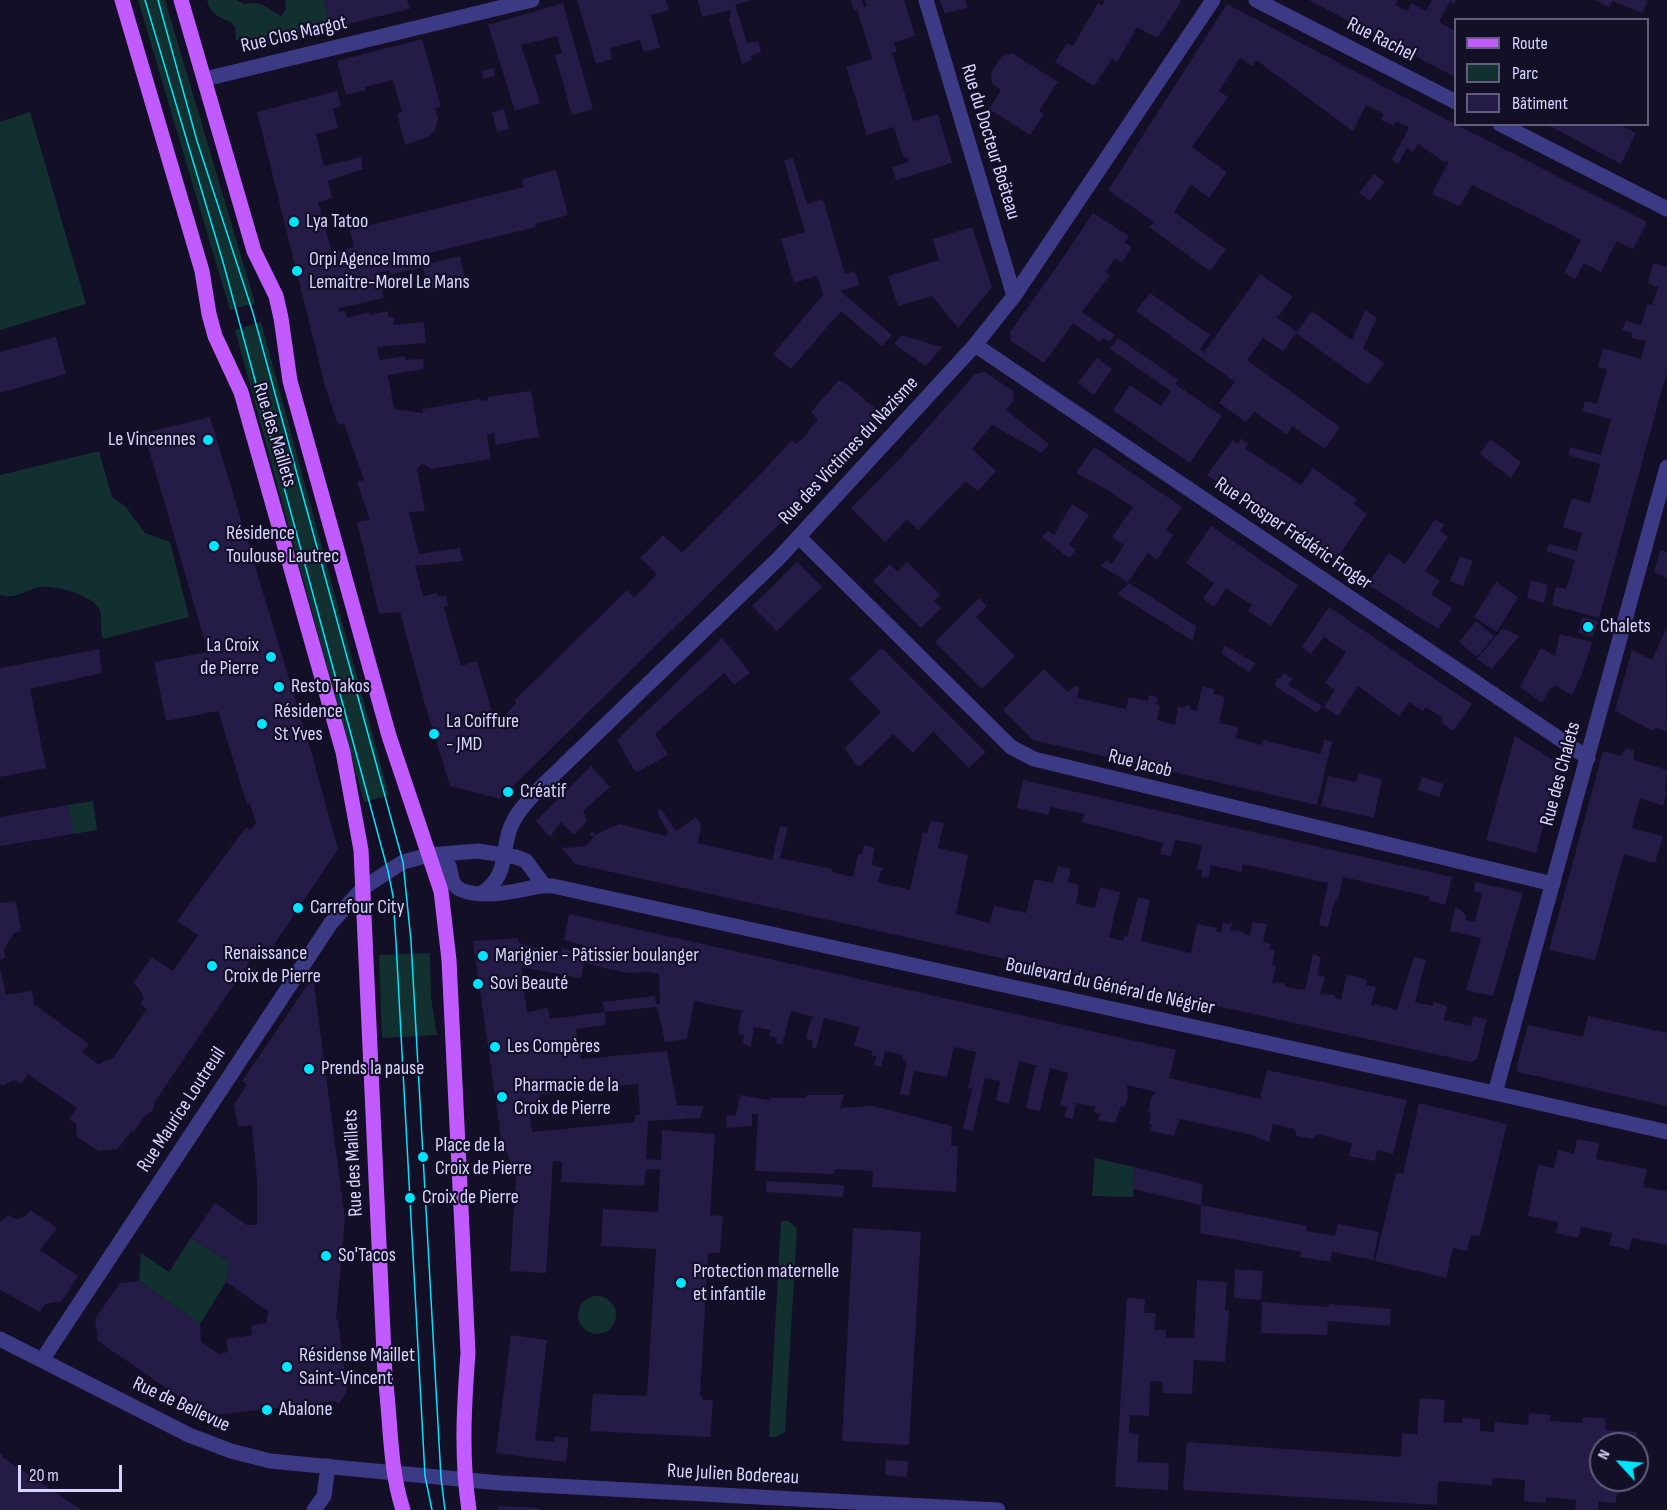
<!DOCTYPE html>
<html>
<head>
<meta charset="utf-8">
<style>
  body { margin:0 }
  #map { position:relative; width:1667px; height:1510px; overflow:hidden; background:#130f26; font-family:"Sofia Sans Condensed",sans-serif }
  canvas { display:block }
  .legend { position:absolute; left:1454px; top:18px; width:195px; height:108px; box-sizing:border-box; background:#130f26; border:2px solid #625e7d; margin:0; padding:8px 10px; list-style:none; font-size:18px; color:#d9d4ff }
  .legend li { display:flex; align-items:center; gap:12px; height:30px }
  .legend b { width:30px; border:2px solid #625e7d }
  .north { position:absolute; left:1589px; top:1432px; width:60px; height:60px; box-sizing:border-box; background:#130f26; border:2px solid #625e7d; border-radius:50%; rotate:296deg; font-size:16px; font-weight:700; line-height:24px; text-align:center; color:#d9d4ff }
  .north::after { content:''; display:block; margin:auto; width:21px; height:27px; background:#00e5ff; clip-path:polygon(50% 0,100% 100%,50% 72%,0 100%) }
  .scale { position:absolute; left:18px; top:1465px; width:104px; height:27px; box-sizing:border-box; border:3px solid #d9d4ff; border-top:0; padding-left:8px; font-size:18px; line-height:21px; white-space:nowrap; color:#d9d4ff; -webkit-text-stroke:4px #130f26; paint-order:stroke }
</style>
</head>
<body>
<div id="map">
<canvas width="1667" height="1510"></canvas>
<ul class="legend">
<li><b style="height:8px;background:#c25bff"></b>Route</li>
<li><b style="height:16px;background:#12302f"></b>Parc</li>
<li><b style="height:16px;background:#241b47"></b>Bâtiment</li>
</ul>
<div class="north">N</div>
<div class="scale">20 m</div>
</div>
<script>
const ctx = document.querySelector('canvas').getContext('2d');
ctx.lineJoin = 'round';
function fillPath(path, color) { ctx.fillStyle = color; ctx.fill(path, 'evenodd'); }
function trace(path, color, width, dash) { ctx.strokeStyle = color; ctx.lineWidth = width; ctx.lineCap = dash ? 'butt' : 'round'; ctx.setLineDash(dash || []); ctx.stroke(path); }
function label(font, color, halo, rows, align = 'center') {
  ctx.font = font + ' "Sofia Sans Condensed",sans-serif'; ctx.lineWidth = 4.5; ctx.setLineDash([]); ctx.textBaseline = 'middle'; ctx.strokeStyle = halo; ctx.fillStyle = color; for (const [text, x, y, turn = 0] of rows) {
    ctx.save(); ctx.translate(x, y); ctx.rotate((+turn || 0) * Math.PI / 180); ctx.textAlign = isNaN(turn) ? turn : align; if (halo) ctx.strokeText(text, 0, 0); ctx.fillText(text, 0, 0); ctx.restore();
  }
}
fillPath(new Path2D(`
  M138 0H165L255 303 230 310Z
  M207 0H236L244 4C263 0 266 8 281 16L286 9 285 0H323L330 28 253 47 236 40 235 28 231 22C219 18 210 13 207 0Z
  M30 112 86 304 0 330V122Z
  M261 322 389 795 364 802 235 330Z
  M99 451 112 497 125 506 145 533 170 542 189 617 103 639C98 628 105 618 98 607 90 595 56 585 41 587 24 589 19 600 0 595V475Z
  M93 801 97 830 73 834 68 805Z
  M430 953 431 998 437 1035 382 1038 379 955Z
  M1095 1158 1134 1167 1133 1197 1092 1196Z
  M781 1221H788L797 1228 785 1432 775 1437H769Z
  M191 1238 229 1262 226 1282 200 1324 139 1281 141 1253 169 1272Z
  M578 1315a19 19 0 1 1 38 0a19 19 0 1 1-38 0Z`), '#12302f');
fillPath(new Path2D(`
  M323 0H407L410 9 330 28Z
  M577 0H666L669 10 651 15 660 48 644 52 640 40 610 48 612 59 596 64Z
  M698 0H751L735 5 747 43 758 41 761 52 751 56 752 60 742 64 729 20 731 15 730 10 702 17Z
  M850 0H862L864 7 867 6 865 0H904L915 36 894 42 897 51 892 53 913 121 938 114 952 163 896 180 892 167 909 162 908 159 903 156 894 127 867 135 846 67 872 59 857 9 854 10Z
  M940 0H965L968 7 945 14Z
  M1105 0H1181V2L1157 38 1137 27 1117 62 1112 59 1094 86 1055 62 1067 43 1073 46 1098 3 1102 6Z
  M1309 0H1398L1395 5 1408 11 1411 3 1426 11 1432 0H1456L1454 4 1450 1 1439 22 1455 31V77Z
  M1595 0H1644L1648 1 1642 13 1613 1 1609 7Z
  M563 3 593 109 572 115 555 55 562 53 557 36 521 45 540 103 515 111 488 25Z
  M1227 4 1455 124 1647 222 1633 249 1617 241 1601 272 1584 263 1575 279 1564 273 1581 240 1472 185 1460 206 1432 194 1449 161 1444 162 1418 144 1413 152 1407 148 1398 164 1392 160 1409 127 1396 121 1394 126 1381 120 1384 114 1366 105 1353 131 1256 60 1252 66 1240 58 1219 91 1228 97 1192 147 1227 172 1209 198 1191 184 1174 212 1226 249 1210 271 1149 227 1154 222 1108 190Z
  M422 39 441 107 435 108 438 118 436 128 430 136 405 145 397 113 402 112 393 80 365 87 366 90 346 95 337 61Z
  M1012 53 1058 82 1039 111 1044 114 1030 135 989 109 1001 90 992 84 991 73 1001 57Z
  M493 68 495 76 483 79 481 71Z
  M337 91 341 106 333 109 338 128 316 134 324 166 361 157 363 169 328 181 332 198 318 202 332 253 354 247 350 230 524 187 522 179 556 170 568 215 535 224 536 227 421 255 423 265 460 256 466 283 428 290 423 267 390 275 389 271 378 273 384 298 339 308V312L345 311 347 318 369 312V315L388 311V316L394 318V325L424 322 426 343 377 347 380 360 405 356V360L423 359 424 369 388 375 394 409 423 413V409L480 399 481 401 488 400V397L531 391 539 437 496 445 494 433 487 435 491 459 431 469 422 463 417 469 425 511 409 512 419 554 460 548 463 561 415 566 423 596 437 593 438 597 446 595 448 606 444 607 461 666 477 661 493 715 501 719 516 703 515 700 627 590 634 598 657 574 640 558 663 535 682 553 770 464 792 440 796 444 804 437 818 419 811 412 839 380 849 386 884 416 796 508 500 799 450 786 424 701 400 612 379 614 357 522 370 520 357 482 364 480 344 423 338 425 325 386 257 112Z
  M504 109 509 129 497 132 492 112Z
  M1546 124H1619L1636 133 1621 164Z
  M793 158 807 204 823 199 845 274 855 271 859 285 840 291 892 335 882 346 841 311 791 369 773 354 823 295 817 276 794 283 781 239 805 232 784 161Z
  M1374 174 1384 182 1370 201 1359 193Z
  M1093 213 1129 236 1124 243 1132 247 1122 263 1115 258 1106 272 1110 275 1082 312 1115 335 1109 342 1103 338 1100 342 1073 323 1044 363 1011 341 1010 332 1063 258Z
  M972 227 992 287 958 328 932 296 898 306 888 276 939 260 933 239Z
  M1653 263 1667 267V372L1599 618 1552 605 1556 587 1566 589 1575 560 1546 551 1549 544 1577 551 1582 533 1563 527 1569 507 1572 498 1590 503 1600 464 1568 455 1570 447 1601 455 1611 419 1582 411 1585 401 1597 404 1607 369 1598 367 1603 348 1641 359 1646 341 1631 338 1633 333 1622 330 1626 321 1641 325 1647 304 1652 305 1658 287 1648 283Z
  M1260 274 1293 297 1277 318 1297 332 1312 311 1352 340 1365 310 1377 318 1363 348 1384 363 1368 385 1296 333 1283 351 1263 338 1247 360 1340 427 1325 449 1292 426 1287 435 1254 411 1246 422 1219 403 1235 382 1136 311 1150 293 1210 335 1200 349 1204 352Z
  M901 335 942 347 926 366 894 344Z
  M56 337 66 374 0 393V352Z
  M1118 338 1179 380 1175 384 1222 416 1190 463 1113 410 1130 385 1161 406 1171 391 1110 349Z
  M1097 358 1112 369 1094 395 1078 383Z
  M985 372 1013 391 1014 400 1006 410 1049 444 1042 453 992 425 972 449 996 471 978 491 966 481 918 530 907 519 885 542 851 508 906 452 975 374Z
  M210 417 313 758 338 849 265 958 256 952 156 1100 153 1110 144 1117 134 1132 131 1131 118 1149 99 1151 77 1137 76 1124 69 1119 77 1108 28 1074 21 1084 14 1080 3 1086 0 1084V967L6 995 32 991 34 1004 89 1044 82 1052 98 1064 113 1058 147 1009 140 1004 144 998 138 987 133 983 152 957 173 971 198 935 177 921 246 827 250 830 256 823 250 803 247 804 218 711 166 721 154 662 208 652 144 433Z
  M1241 439 1248 444 1245 448 1301 485 1313 468 1357 499 1354 504 1367 514 1335 561 1207 475 1233 440 1238 444Z
  M1490 439 1521 462 1511 478 1480 454Z
  M1094 447 1182 507 1166 530 1173 535 1157 560 1148 553 1128 582 1101 566 1106 560 1112 564 1124 545 1112 537 1133 507 1106 489 1076 473Z
  M1072 504 1089 515 1069 545 1076 550 1069 558 1042 537 1048 531 1054 535Z
  M1435 519 1444 525 1440 531 1448 537 1425 571 1440 581 1431 594 1452 608 1438 629 1367 584 1389 553 1405 564Z
  M1211 526 1298 585 1271 626 1248 611 1252 605 1226 588 1214 607 1203 598 1214 583 1186 563Z
  M1660 550 1667 552V578L1654 572Z
  M1460 556 1473 561 1463 586 1450 581Z
  M797 562 822 587 777 631 752 606Z
  M907 562 940 594 934 601 941 608 921 628 873 581 890 564 898 572Z
  M1531 580 1548 585 1544 603 1527 598Z
  M1496 582 1518 597 1497 632 1474 617Z
  M1129 583 1196 626 1193 641 1117 594Z
  M979 598 987 606 976 617 1015 656 982 689 935 642Z
  M1329 607 1472 704 1453 731 1441 722 1443 718 1426 707 1423 711 1409 702 1399 716 1358 686 1338 716 1324 707 1335 690 1325 683 1346 652 1324 637 1311 654 1302 647Z
  M1582 617 1598 621 1593 637 1578 633Z
  M1476 621 1494 636 1477 657 1459 642Z
  M1667 627 1666 711 1667 732 1656 727 1653 731 1615 711 1632 650 1652 660Z
  M1503 628 1519 636 1492 669 1477 659Z
  M1560 634 1592 642 1583 671 1572 695 1556 686 1550 688 1542 703 1520 687 1541 648 1555 656Z
  M722 638 750 673 734 685 724 673 691 702 655 734 668 755 638 772 634 770 617 740Z
  M1224 645 1255 663 1249 672 1222 654Z
  M882 648 986 752 969 768 933 731 913 753 893 734 860 766 856 765 845 748 881 712 849 679Z
  M99 649 102 673 30 689 46 768 0 777V668Z
  M1044 669 1068 692 1074 686 1079 687 1077 698 1126 709 1129 697 1148 701 1149 695 1158 697 1156 704 1160 705 1157 720 1175 725 1178 707 1185 708V705L1191 706 1190 709 1197 711 1202 686 1215 689 1213 694 1225 697 1219 723 1238 727 1236 738 1262 745 1263 740 1321 754 1324 740 1332 741 1317 805 1033 740 1003 710Z
  M1283 673 1293 679 1288 685 1322 706 1317 713 1275 686 1277 678 1280 679Z
  M1515 736 1560 764 1536 853 1486 840Z
  M1626 748 1634 751V760L1667 770 1665 791 1667 792 1663 806 1640 798 1632 828 1663 836 1655 863 1624 854 1595 960 1549 950 1603 751 1621 756Z
  M591 766 610 787 583 811 587 821 574 835 561 822 550 837 536 821Z
  M1359 773 1382 779 1374 818 1321 806 1328 776 1356 782Z
  M1422 777 1444 784 1439 797 1418 790Z
  M1023 780 1452 877 1445 905 1428 900 1430 897 1343 877 1338 900H1335L1328 927 1319 925 1328 883 1243 864 1241 872 1211 865 1208 878 1201 877 1202 870 1197 869 1202 845 1175 840 1171 856 1160 854 1163 843 1082 822 1084 814 1050 807 1049 815 1017 808Z
  M68 805 73 834 0 846V817Z
  M661 809 676 831 696 817 701 826 698 843 772 860 780 826 788 827 780 858 832 869V872L853 877 858 854H862L864 845 875 848 871 865 883 868 877 882 910 890 923 832 927 833 931 821 944 823 938 848 968 855 956 914 990 923 994 906 1026 913 1034 879 1053 883 1058 866 1071 869 1068 882 1079 885 1076 904 1095 908 1100 887 1120 892 1109 937 1123 941 1124 936 1127 937 1138 897 1150 900 1141 941 1191 953 1197 924 1217 928 1216 931 1221 933 1223 922 1230 924 1231 921 1233 922 1230 931 1238 930 1250 936 1253 922 1267 924 1263 942 1271 944 1269 949 1275 950 1272 965 1276 966 1272 984 1276 982 1285 984 1286 987 1305 990 1313 954 1321 957 1317 975 1325 977 1320 994 1334 995 1335 998 1341 1000 1347 975 1359 977 1367 980 1366 985 1376 987 1371 1006H1372L1374 1004 1397 1010 1414 957 1426 960 1415 1002 1433 1006 1434 1002 1447 1006 1444 1020 1471 1026 1473 1016 1487 1019 1477 1059 1471 1062 575 864 561 847 567 848 586 846 595 835 591 837 590 833 593 832 595 835 619 824 666 836 668 832 657 812Z
  M1475 882 1523 893 1493 996 1466 990 1481 938 1450 931 1455 908 1461 910 1466 916 1465 920 1475 922 1482 893 1474 892Z
  M16 901 21 931 14 933 4 949 5 958 0 960V903Z
  M569 914 1176 1050 1169 1078 1260 1099 1267 1070 1407 1100 1393 1154 1377 1150 1375 1161 1349 1156 1352 1143 1318 1134 1312 1139 1297 1136 1294 1129 1273 1124 1269 1142 1252 1135 1180 1119 1174 1136 1150 1131 1152 1125 1149 1124 1151 1113 1148 1112 1151 1098 1156 1092 1127 1085 1128 1095 1125 1107 1121 1106 1115 1123 1098 1120 1100 1114 1094 1112 1095 1107 1076 1103 1073 1119 1064 1117 1067 1107 1060 1106 1068 1073 1050 1068 1040 1111 1026 1108 1035 1068 1038 1066 1019 1061 1009 1104 996 1100 1000 1081 985 1078 973 1131 963 1129 972 1089 968 1088 976 1052 954 1047 947 1077 914 1071 909 1096 900 1094 907 1061 902 1060 903 1055 885 1051 881 1067 874 1065 876 1056 871 1055 872 1051 854 1046 859 1027 824 1018 816 1049 812 1048 813 1041 806 1039 809 1025 813 1017 791 1011 782 1045 776 1043 777 1038 769 1036 771 1030 754 1027 751 1046 743 1044 744 1035 738 1034 741 1014 744 1011 694 1001 687 1039 665 1042 657 1007 605 1012 606 1025 576 1029 581 1059 667 1051 677 1105 703 1106 700 1118 648 1121 646 1159 661 1160 662 1130 715 1134 710 1215 723 1216 720 1253H708L700 1396 703 1397V1400H713L710 1437 590 1431 593 1394 647 1396 656 1249 601 1246 603 1209 658 1212 660 1170 646 1169 644 1186 561 1182 562 1162 553 1161 546 1273 510 1271 516 1175 501 1138 473 941 518 938 519 943 560 955 562 948 580 953 583 945 564 940ZM584 963 627 973 650 972 659 974 660 1004H656L655 996 602 1002 605 1012 550 1019 548 1008 527 1012 521 967 581 978ZM638 1084 640 1115H635V1122L532 1132 530 1116 541 1115 539 1095Z
  M313 977 345 1219 336 1319 338 1320 347 1391 339 1404 335 1401 207 1416 98 1341 95 1319 120 1283 139 1281 200 1324 201 1342 219 1354 228 1352 226 1339 252 1335 251 1326 266 1323 268 1311 226 1282 229 1262 191 1238 215 1203 247 1225H257V1180L252 1125 238 1127 234 1104 247 1085 242 1081Z
  M1588 1016 1667 1033V1106L1518 1072 1517 1065 1528 1025 1583 1037Z
  M740 1095 770 1100V1098H806L807 1095H844L840 1108 873 1106 952 1126 951 1146H958L956 1192 872 1187 873 1171 835 1169 834 1174 755 1171 758 1114H752V1126L727 1128 726 1116 736 1115Z
  M1419 1103 1507 1124 1480 1236 1471 1235 1467 1251 1453 1248 1446 1278 1375 1261 1396 1173 1403 1174Z
  M1577 1139 1599 1143 1596 1159 1647 1169 1643 1187 1667 1191V1245L1632 1238 1629 1250 1609 1245 1612 1233 1581 1227 1578 1238 1556 1233 1558 1222 1528 1216 1538 1165 1554 1168 1558 1150 1574 1154Z
  M1134 1167 1203 1184 1201 1205 1307 1226 1306 1231 1335 1236 1338 1224 1379 1232 1373 1260 1332 1252 1330 1262 1300 1257 1301 1252 1200 1233 1201 1205 1133 1189Z
  M767 1181 844 1185 843 1197 766 1192Z
  M30 1210 57 1228 40 1250 78 1276 62 1301 45 1304 40 1312 0 1290V1222L9 1215 16 1219 25 1217Z
  M853 1228 921 1232 909 1445 842 1441Z
  M1235 1269 1263 1271 1261 1300 1234 1298Z
  M1197 1280 1227 1282 1225 1310 1229 1311 1225 1362 1194 1360 1192 1394 1162 1393 1163 1382 1150 1381 1149 1416 1130 1415 1129 1433 1139 1434 1137 1462 1169 1463 1168 1490 1115 1487 1127 1298 1145 1299 1144 1313H1156L1154 1330H1166V1338H1194Z
  M1262 1302 1329 1307V1304L1391 1309 1390 1326 1328 1321 1327 1335 1261 1333Z
  M511 1335 547 1340 535 1440 554 1442 555 1436 569 1438 566 1462 496 1453Z
  M1420 1398 1445 1400 1443 1422 1462 1423V1418L1480 1419V1431L1494 1432 1495 1422 1528 1425 1529 1413 1551 1415 1550 1421 1582 1423 1583 1417 1606 1418 1605 1430 1637 1432 1636 1444H1601V1480H1633V1484L1618 1483 1616 1503 1599 1502 1598 1510H1575L1576 1500 1546 1497V1503L1524 1501 1525 1480 1493 1478 1492 1485 1438 1481 1437 1505 1183 1490 1187 1442 1401 1457 1402 1433 1417 1434Z
  M0 1454 3 1456 2 1457 82 1510H0Z
  M886 1460 908 1461 907 1477 885 1475Z
  M498 1506 540 1508V1510H497Z`), '#241b47');
trace(new Path2D(`
  M926 0 1014 296
  M1256 0 1456 102
  M205 79 532 0
  M1500 124 1667 209
  M975 345 1588 758
  M799 537 1011 747 1034 759 1553 884
  M429 855 449 866C451 872 451 879 454 884 463 898 501 894 516 891 530 889 539 884 553 886L1495 1093 1667 1132
  M482 893C510 874 500 853 511 826 517 812 527 802 537 791L779 558 975 345 1014 296 1213 0
  M1495 1093 1667 467
  M0 1339 189 1435 231 1451 270 1461 500 1483 998 1510
  M42 1360 331 923 363 888 403 862 429 855 478 851 516 857 526 861 543 884
  M314 1510 324 1496 328 1466`), '#3d3a85', 15);
trace(new Path2D(`
  M122 0 202 271 209 314 215 336 241 392 343 752 361 850 385 1376C391 1421 389 1467 403 1510
  M181 0 254 251 276 296 281 318 290 381 389 736 441 891 449 960 468 1353C464 1406 461 1458 469 1510`), '#c25bff', 15);
trace(new Path2D(`
  M145 0 223 262 388 871 393 896 396 942 425 1476 432 1510
  M158 0 197 141 253 313 403 862 411 941 441 1478 445 1510`), '#00e5ff', 1.5);
for (const [x, y, r, color] of [
  [294,222,6,"#00e5ff"],
  [297,271,6,"#00e5ff"],
  [208,440,6,"#00e5ff"],
  [214,546,6,"#00e5ff"],
  [1588,627,6,"#00e5ff"],
  [271,657,6,"#00e5ff"],
  [279,687,6,"#00e5ff"],
  [262,724,6,"#00e5ff"],
  [434,734,6,"#00e5ff"],
  [508,792,6,"#00e5ff"],
  [298,908,6,"#00e5ff"],
  [483,956,6,"#00e5ff"],
  [212,966,6,"#00e5ff"],
  [478,984,6,"#00e5ff"],
  [495,1047,6,"#00e5ff"],
  [309,1069,6,"#00e5ff"],
  [502,1097,6,"#00e5ff"],
  [423,1157,6,"#00e5ff"],
  [410,1198,6,"#00e5ff"],
  [326,1256,6,"#00e5ff"],
  [681,1283,6,"#00e5ff"],
  [287,1367,6,"#00e5ff"],
  [267,1410,6,"#00e5ff"]
]) { const dot = new Path2D(); dot.arc(x, y, r, 0, 2 * Math.PI); ctx.fillStyle = color; ctx.fill(dot); trace(dot, '#130f26', 2); }
label('20px', '#d9d4ff', '#130f26', [
  ["Rue Clos Margot",294,35,-13],
  ["Rue Rachel",1381,40,27],
  ["Rue du Docteur Boëteau",990,142,73],
  ["Rue des Maillets",274,435,73],
  ["Rue des Victimes du Nazisme",849,451,-47],
  ["Rue Prosper Frédéric Froger",1293,534,34],
  ["Rue Jacob",1140,764,14],
  ["Rue des Chalets",1561,774,-75],
  ["Boulevard du Général de Négrier",1110,987,12],
  ["Rue Maurice Loutreuil",182,1110,-57],
  ["Rue des Maillets",354,1163,-93],
  ["Rue de Bellevue",181,1405,25],
  ["Rue Julien Bodereau",733,1475,3]
]);
label('20px', '#d9d4ff', '#130f26', [
  ["Lya Tatoo",306,222],
  ["Orpi Agence Immo",309,260],
  ["Lemaitre-Morel Le Mans",309,283],
  ["Le Vincennes",196,440,"right"],
  ["Résidence",226,534],
  ["Toulouse Lautrec",226,557],
  ["Chalets",1600,627],
  ["La Croix",259,646,"right"],
  ["de Pierre",259,669,"right"],
  ["Resto Takos",291,687],
  ["Résidence",274,712],
  ["St Yves",274,735],
  ["La Coiffure",446,722],
  ["- JMD",446,745],
  ["Créatif",520,792],
  ["Carrefour City",310,908],
  ["Renaissance",224,954],
  ["Croix de Pierre",224,977],
  ["Marignier - Pâtissier boulanger",495,956],
  ["Sovi Beauté",490,984],
  ["Les Compères",507,1047],
  ["Prends la pause",321,1069],
  ["Pharmacie de la",514,1086],
  ["Croix de Pierre",514,1109],
  ["Place de la",435,1146],
  ["Croix de Pierre",435,1169],
  ["Croix de Pierre",422,1198],
  ["So'Tacos",338,1256],
  ["Protection maternelle",693,1272],
  ["et infantile",693,1295],
  ["Résidense Maillet",299,1356],
  ["Saint-Vincent",299,1379],
  ["Abalone",279,1410]
], 'left');
</script>
</body>
</html>
